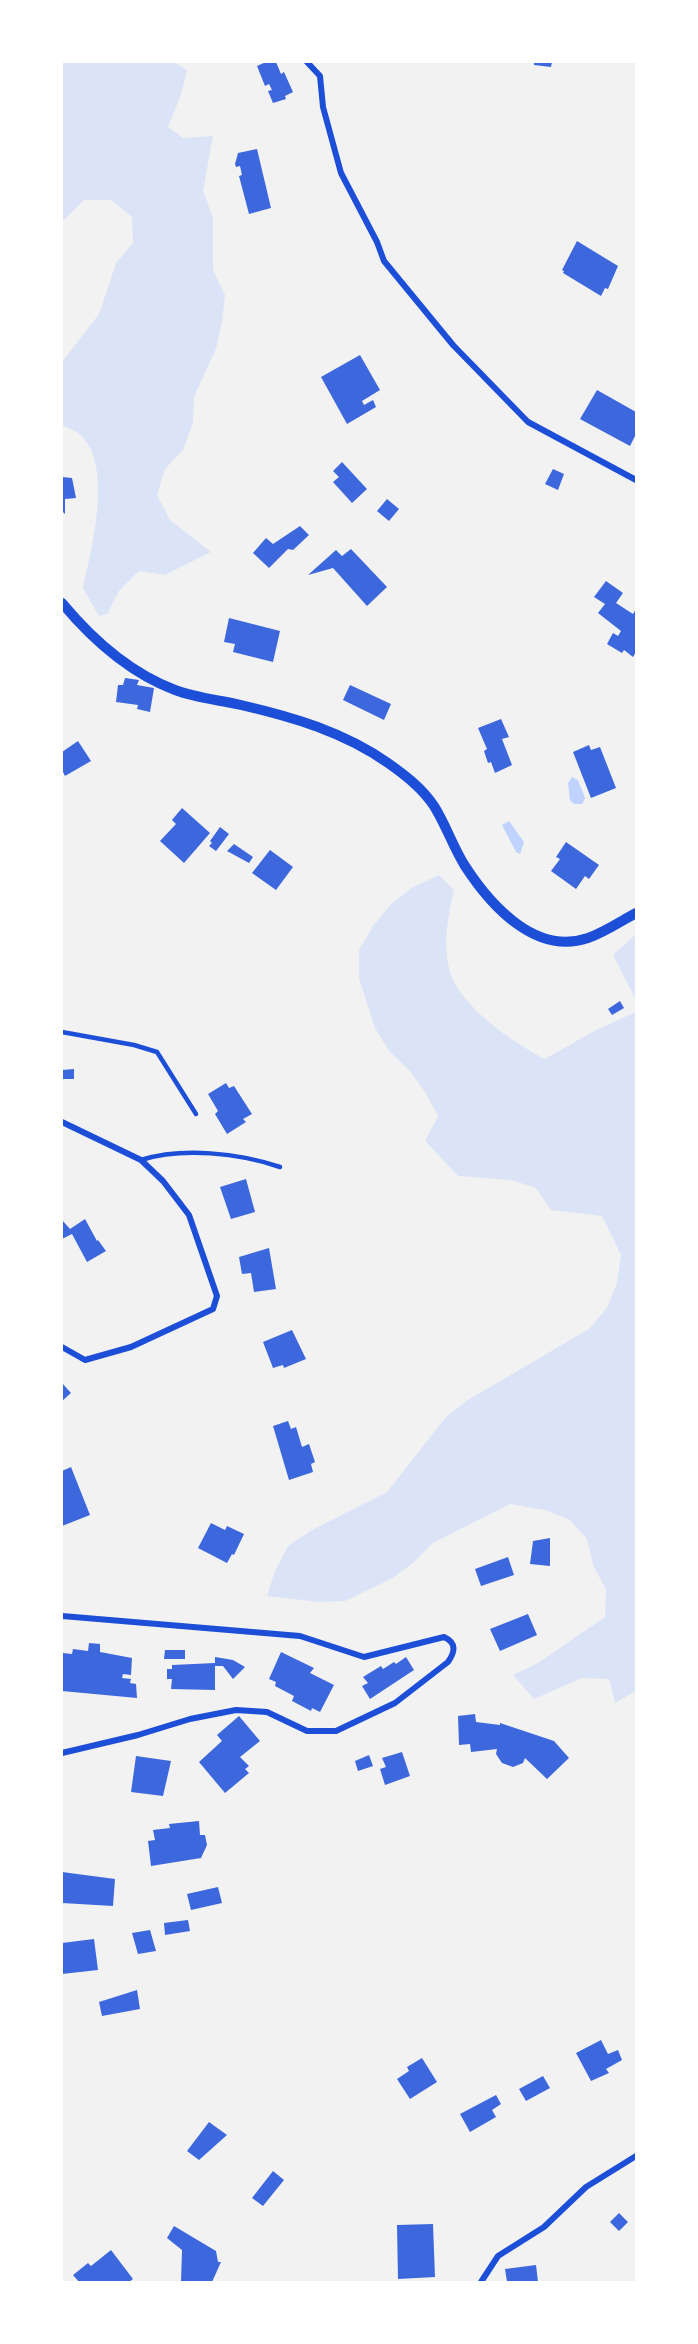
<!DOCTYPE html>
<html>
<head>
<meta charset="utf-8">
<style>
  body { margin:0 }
  #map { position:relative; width:698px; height:2344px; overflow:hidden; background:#f2f2f2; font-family:"IBM Plex Serif",serif }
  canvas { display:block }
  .frame { position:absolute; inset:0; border:63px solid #fff; pointer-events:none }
</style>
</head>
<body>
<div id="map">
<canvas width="698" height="2344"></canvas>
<div class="frame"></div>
</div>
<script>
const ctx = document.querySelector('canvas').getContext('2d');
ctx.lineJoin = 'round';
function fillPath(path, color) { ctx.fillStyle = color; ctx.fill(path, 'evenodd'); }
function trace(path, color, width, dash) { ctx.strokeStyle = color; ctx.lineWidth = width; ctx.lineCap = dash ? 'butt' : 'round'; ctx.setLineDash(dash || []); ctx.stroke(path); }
fillPath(new Path2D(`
  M62 62H174L187 70 181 95 168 127 183 138 213 136 203 191 213 217V270L225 295 222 322 216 349 194 397 193 423 183 450 165 469 157 495 170 520 211 552 165 575 139 571 119 591 107 614 99 616 83 588C91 551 115 461 78 433 74 430 67 428 62 425V362L99 314 116 263 133 243 132 217 111 200H84L62 222Z
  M439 875 454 890C448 915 443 943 449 968 457 1005 514 1043 545 1059L594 1031 636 1012V1691L615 1703 609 1679 582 1678 534 1699 513 1675 538 1663 605 1617 606 1590 593 1565 587 1539 570 1520 545 1510 510 1504 433 1543 414 1562 393 1578 345 1601 319 1602 267 1596 275 1571 288 1546 312 1530 387 1492 445 1418 466 1401 589 1329 607 1308 617 1283 621 1255 602 1216 551 1210 536 1188 511 1180 458 1176 425 1141 438 1116 425 1092 409 1070 389 1051 375 1028 359 978V950L373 926 390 905 413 887Z
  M636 934V1000L613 955Z`), '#dbe4f7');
fillPath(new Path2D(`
  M572 777 578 780 585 798 582 804H574L570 800 568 783Z
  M509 821 524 842 520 854 516 852 502 825Z`), '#bfd3fe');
fillPath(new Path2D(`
  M266 62H276L281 74 284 72 293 92 285 96 286 99 273 103 268 91 272 90 269 84 265 86 257 66Z
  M534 62H552L551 67 534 65Z
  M257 149 271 208 249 214 239 176 242 175 240 166 236 167 235 164 238 153Z
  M577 241 618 266 608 289 605 288 601 296 563 273 564 271 562 270Z
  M360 355 380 390 362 401 364 405 373 400 376 407 347 424 321 377Z
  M597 390 636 412V434L630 446 580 419Z
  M342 462 367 489 352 503 333 482 339 477 333 471Z
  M553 469 564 474 558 490 545 484Z
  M62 477 72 478 76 498 65 499V514L62 511Z
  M387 499 399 509 389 521 377 511Z
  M300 526 309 535 293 550 288 549 269 568 253 553 266 538 273 544Z
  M351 549 387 587 367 606 333 568 308 575 336 550 342 556Z
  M606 581 623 593 616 603 633 614 636 609V652L633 657 624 650 622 653 607 644 613 633 618 636 621 631 598 613 605 604 594 597Z
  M229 618 280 631 273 662 233 652 235 644 224 642Z
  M125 678 139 680 137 685 154 688 150 712 137 709 138 705 116 702 118 685H123Z
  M350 685 391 704 384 720 343 700Z
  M501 719 509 737 502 739 512 765 495 773 491 762 488 763 484 751 487 749 478 728Z
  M78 741 91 761 65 776 62 770V752Z
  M589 745 591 750 600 747 616 788 591 798 573 752Z
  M182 808 210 833 184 863 160 841 176 824 172 820Z
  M220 827 229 834 216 851 209 846 212 843 210 841Z
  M566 842 599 865 589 879 585 876 576 889 551 871 560 859 556 857Z
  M234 844 253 857 249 863 227 851Z
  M270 850 293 867 276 890 252 873Z
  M620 1001 624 1008 612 1015 608 1009Z
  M74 1069V1079H62V1070Z
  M226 1083 229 1088 234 1086 252 1114 243 1119 246 1122 227 1134 215 1114 218 1111 208 1094Z
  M246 1179 255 1212 231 1219 220 1187Z
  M85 1219 97 1241 98 1240 106 1251 87 1262 72 1234 62 1239V1220L70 1229Z
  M269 1248 276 1289 254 1292 251 1273 242 1274 239 1257Z
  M292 1330 306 1359 284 1368 283 1365 273 1368 263 1342Z
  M62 1383 71 1393 62 1401Z
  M288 1421 291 1429 296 1427 302 1447 309 1444 315 1462 311 1464 313 1472 289 1480 273 1426Z
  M71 1467 90 1515 62 1526V1471Z
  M211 1523 225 1530 227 1526 244 1534 234 1555 232 1554 227 1563 198 1548Z
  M550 1538V1566L530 1564 533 1541Z
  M508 1557 514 1575 481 1586 475 1569Z
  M528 1614 537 1635 500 1651 490 1629Z
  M89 1643 100 1644V1652L132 1658 131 1675 123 1674 122 1678 131 1679 130 1683 136 1684 137 1698 62 1691 63 1653 72 1654 73 1649 88 1651Z
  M165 1650H185V1659H164Z
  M281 1652 314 1668 310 1673 334 1685 320 1712 312 1708 311 1711 292 1701 294 1696 275 1686 276 1682 269 1679Z
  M215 1657 233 1660 245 1667 233 1679 223 1666H215V1690L171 1689 172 1679H167V1669H172V1665L215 1663Z
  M406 1657 414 1670 370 1699 362 1686 368 1683 363 1677 381 1666 383 1669 394 1662 396 1664Z
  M475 1714 476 1722 500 1725V1723L554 1741 569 1758 547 1779 525 1758 523 1763 513 1767 502 1763 496 1754 497 1749 471 1752 470 1744 459 1745 458 1716Z
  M239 1716 260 1741 240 1757 249 1766 245 1769 249 1773 225 1793 199 1762 222 1741 217 1735Z
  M402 1752 410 1776 385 1785 380 1769 386 1767 382 1758Z
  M369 1755 373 1766 358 1771 355 1761Z
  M136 1756 171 1761 163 1796 131 1792Z
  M199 1821 200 1835H205L207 1845 201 1858 151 1866 148 1841 155 1840 153 1830 170 1828 169 1824Z
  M62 1872 115 1879 113 1906 62 1903Z
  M218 1887 222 1903 191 1910 187 1894Z
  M188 1920 190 1931 165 1935 164 1923Z
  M150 1930 156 1951 138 1954 132 1933Z
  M94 1939 98 1970 62 1974V1943Z
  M137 1990 140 2009 102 2016 99 2002Z
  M601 2040 608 2054 618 2050 622 2060 606 2069 609 2073 591 2081 576 2053Z
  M422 2058 437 2082 410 2099 397 2079 409 2071 407 2067Z
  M543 2076 550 2088 526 2101 519 2089Z
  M496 2095 501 2104 492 2110 496 2117 470 2132 460 2114Z
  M209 2122 227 2135 199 2160 187 2151Z
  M273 2171 284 2180 263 2206 252 2198Z
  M619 2213 628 2222 619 2231 610 2222Z
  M433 2224 435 2277 398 2279 397 2225Z
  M174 2226 216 2251 218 2262H221L212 2282H181L182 2250 167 2238Z
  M111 2250 133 2279 129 2282H79L73 2275 88 2263 91 2266Z
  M536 2265 538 2282H507L505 2269Z`), '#3d67dc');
trace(new Path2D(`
  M62 1032 134 1045 157 1052 196 1114
  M141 1160C182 1147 239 1153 280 1167`), '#1d4ed8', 4.5);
trace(new Path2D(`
  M307 62 320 76 323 107 341 173 377 242 384 261 453 345 528 422 636 480
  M62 1122 141 1160 163 1181 189 1215 217 1296 213 1309 131 1347 85 1360 62 1347
  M62 1616 300 1636 364 1657 444 1637C457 1643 455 1652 448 1662L395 1703 336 1731H307L267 1712 236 1710 190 1719 138 1735 62 1753
  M481 2282 498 2256 544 2227 586 2187 636 2156`), '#1d4ed8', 6);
trace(new Path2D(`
  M62 603C92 639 130 673 175 690 196 698 220 700 241 705 293 717 344 732 388 763 405 775 422 788 434 806 446 825 453 847 465 866 491 906 536 956 588 938 605 932 621 921 636 913`), '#1d4ed8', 10);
</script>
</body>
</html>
